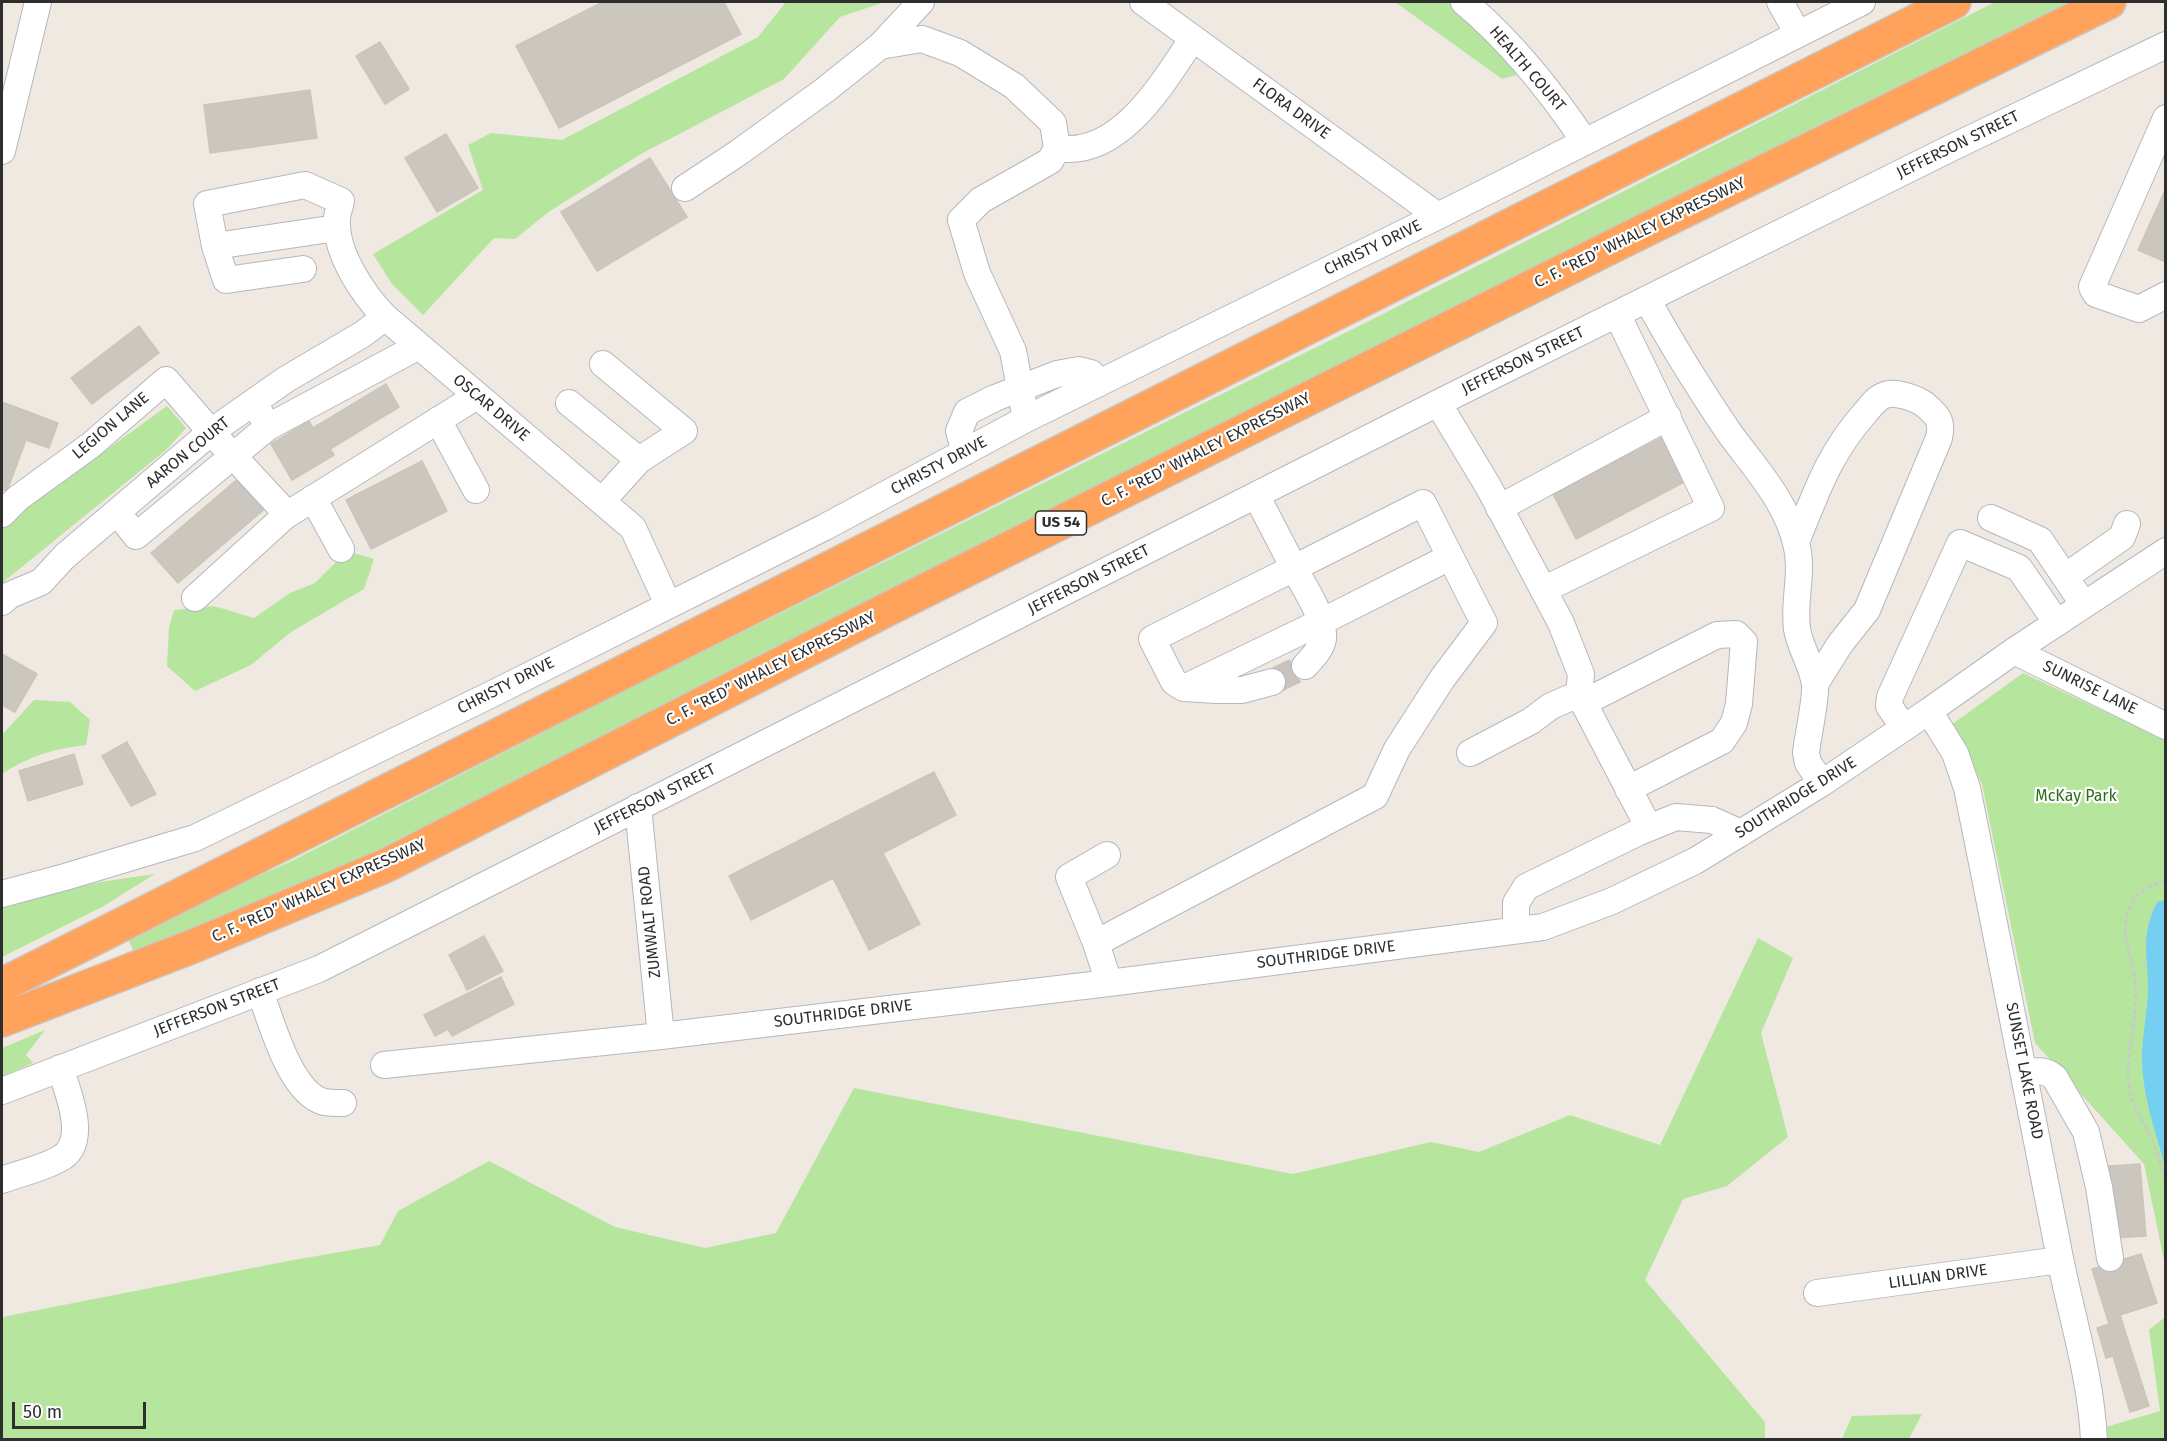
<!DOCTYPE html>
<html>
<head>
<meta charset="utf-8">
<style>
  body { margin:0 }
  #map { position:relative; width:2167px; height:1441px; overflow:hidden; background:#efe9e1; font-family:"Fira Sans",sans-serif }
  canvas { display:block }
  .frame { position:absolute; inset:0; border:3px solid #2e2e2e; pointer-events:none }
  .scale { position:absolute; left:12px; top:1402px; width:134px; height:27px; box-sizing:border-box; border:3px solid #2e2e2e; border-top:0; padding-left:8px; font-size:18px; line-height:21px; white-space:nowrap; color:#2e2e2e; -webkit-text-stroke:4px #fff; paint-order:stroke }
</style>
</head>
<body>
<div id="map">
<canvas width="2167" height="1441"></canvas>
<div class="frame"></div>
<div class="scale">50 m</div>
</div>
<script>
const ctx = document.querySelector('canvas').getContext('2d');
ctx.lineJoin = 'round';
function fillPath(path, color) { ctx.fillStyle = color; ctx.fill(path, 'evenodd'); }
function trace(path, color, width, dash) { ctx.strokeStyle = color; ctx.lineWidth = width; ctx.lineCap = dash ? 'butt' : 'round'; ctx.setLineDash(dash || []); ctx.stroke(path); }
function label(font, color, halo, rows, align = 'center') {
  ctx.font = font + ' "Fira Sans",sans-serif'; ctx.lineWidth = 4.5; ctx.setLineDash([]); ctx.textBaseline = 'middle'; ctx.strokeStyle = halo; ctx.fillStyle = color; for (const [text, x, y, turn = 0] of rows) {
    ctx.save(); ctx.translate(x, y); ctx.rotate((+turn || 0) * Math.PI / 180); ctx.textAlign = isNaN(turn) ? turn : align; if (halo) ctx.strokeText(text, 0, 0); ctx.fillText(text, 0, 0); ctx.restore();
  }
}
fillPath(new Path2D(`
  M786 2H885L840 17 784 79 641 154 550 211 515 239 494 238 423 315 392 284 373 254 483 190 468 145 491 133 562 140 758 37Z
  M1395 2H1449L1496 47 1517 75 1502 79Z
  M1995 2H2080L360 865 136 956 126 935 292 861 632 687 1371 320Z
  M167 406 186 428 166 450 2 583V526Z
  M347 551 374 559 364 589 291 632 251 665 195 691 167 666 169 628 174 610 214 606 254 618 290 593 315 583Z
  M2023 673 2165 740V1265L2144 1164 2035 1043 1982 784 1951 725Z
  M34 700 70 702 90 720 86 745C56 748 26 757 2 774V735Z
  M155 874 102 907 2 957V906L100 882Z
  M1758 938 1793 958 1761 1033 1788 1137 1727 1186 1683 1199 1645 1280 1765 1422V1439H2V1317L288 1261 380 1245 398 1211 489 1161 615 1227 705 1248 776 1233 854 1088 1293 1174 1431 1142 1479 1152 1570 1115 1660 1145Z
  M45 1030 26 1055 33 1063 2 1076V1048Z
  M2165 1317V1439H2107L2106 1427 2160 1411 2149 1330Z
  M1922 1414 1909 1439H1842L1852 1416Z`), '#b6e59e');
fillPath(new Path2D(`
  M2165 900H2166L2165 1166C2155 1130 2141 1091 2142 1053 2143 1033 2147 1013 2148 993 2149 955 2139 940 2157 902Z`), '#75cff0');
const building = new Path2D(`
  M603 2H724L741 34 559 128 516 46Z
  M380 42 409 89 385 104 356 56Z
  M310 90 317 138 210 153 204 105Z
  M446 134 478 188 437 212 405 158Z
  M650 158 687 217 597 271 561 212Z
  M2166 188V262L2138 250Z
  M139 326 159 353 92 404 71 378Z
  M386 384 399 407 330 449 334 455 292 480 271 444 309 421 313 428Z
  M2 402 58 423 49 448 26 440 7 491 2 489Z
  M1663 437 1686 481 1576 539 1553 494Z
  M422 461 447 511 371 549 346 500Z
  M241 476 267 507 178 583 151 553Z
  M2 654 37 674 15 712 2 705Z
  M127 742 156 794 131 806 102 756Z
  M74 754 83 784 28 801 19 771Z
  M934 772 956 815 883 853 920 924 869 950 833 878 751 920 729 876Z
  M484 936 503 971 467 990 449 955Z
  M501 977 514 1004 452 1036 448 1029 435 1036 424 1015Z
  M2140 1164 2146 1236 2115 1238 2109 1166Z
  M2141 1254 2157 1303 2120 1315 2149 1406 2130 1412 2113 1356 2106 1358 2097 1328 2109 1324 2092 1269Z`);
fillPath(building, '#cbc7bf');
trace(building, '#cbc5ba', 1.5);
trace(new Path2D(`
  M1272 682 1305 666`), '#c8c4bd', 26, [26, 13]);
const minor = new Path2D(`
  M1143 2 1438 216
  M1464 2C1512 42 1550 90 1585 142
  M1780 2 1798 34
  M880 46 922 39 960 53 1014 86 1053 123 1057 148 1050 161 981 200 961 220 977 273 1013 351 1026 419
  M2166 118 2092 287 2096 294 2139 309 2166 295
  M1057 148C1120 159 1164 81 1193 38
  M2 151 38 2
  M685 188 738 153 825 90 880 46 921 2
  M337 228 215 246 207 204 305 185 341 201C340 207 337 213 337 219 335 253 363 294 385 317L633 528 668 604
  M215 246 226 280 303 269
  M1647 299C1672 345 1699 388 1728 431 1753 466 1786 500 1796 543 1804 572 1793 600 1797 629 1800 648 1813 666 1815 685 1816 702 1808 734 1806 753L1808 763 1822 783
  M569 403 639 460
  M1438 403 1488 486 1561 623 1581 674 1579 694
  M259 411 268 427 419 346
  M438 420 476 490
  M965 452 959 431 967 412 995 398 1057 374 1079 370 1091 373 1098 384
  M313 498 341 549
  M602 501 639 460 684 431 603 364
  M1499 508 1668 417
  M117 512 136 536 268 427
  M2 514 18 498 91 445 166 380 211 432 287 514
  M1991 518 2040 540 2084 605
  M1796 542C1816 493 1829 453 1865 413 1871 406 1876 398 1885 395 1895 391 1915 398 1924 404 1937 415 1943 420 1939 438L1867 610 1840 644 1815 684
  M2065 577 2122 537 2127 524
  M1543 590 1711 508 1617 314
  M195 598 285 516 477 396
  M2 602 10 595 41 582 65 556 211 432 285 380 363 334 385 317
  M2014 651 2166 726
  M1272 682 1242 690H1216L1184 688 1174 682 1152 639 1294 568C1304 587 1325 617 1323 639 1321 650 1312 658 1305 666
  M1184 688 1321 622 1450 557
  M1583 703 1717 635 1736 634 1744 642 1739 704 1734 723 1722 741 1628 789
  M1929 711 1955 753 1967 788C1998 941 2028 1094 2058 1248 2070 1312 2091 1375 2094 1440
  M1904 728 1889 706 1890 697 1960 543 2019 568 2057 623
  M1470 753 1531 721 1551 706 1579 694 1649 828
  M638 807 661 1036
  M2 894 65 877 195 838 490 695 825 527 1026 419 1438 216 1862 2
  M1516 930V903L1526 887 1639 832 1676 817 1712 820 1741 833
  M1096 943 1069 877 1107 855
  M1109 983 1096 943 1375 796 1397 749 1442 679 1484 623 1423 503 1294 568 1256 495
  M260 991C271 1021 290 1093 324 1102 330 1103 337 1103 343 1103
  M384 1065 661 1036 1109 983 1543 927 1612 901 1695 861 1822 783 1929 711 2014 651 2166 551
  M2024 1073C2037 1071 2045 1069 2055 1078L2086 1132 2099 1187 2110 1258
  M2 1091 319 969 1438 403 1951 148 2166 45
  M2 1180C20 1173 42 1169 59 1159 90 1144 68 1092 60 1068
  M1817 1293 2060 1260`);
const highway = new Path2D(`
  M2 985 1954 2
  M2 1020 196 945 385 866 888 609 1619 243 2109 2`);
trace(minor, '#b4b7c1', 28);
trace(highway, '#c9c9c9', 36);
trace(new Path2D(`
  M2166 881C2146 886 2133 894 2127 914 2121 935 2133 961 2135 982 2139 1020 2122 1058 2131 1096 2135 1110 2145 1124 2151 1137 2158 1152 2162 1169 2166 1185`), '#c9c9c9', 3, [4.5, 3]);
trace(minor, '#fff', 26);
trace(highway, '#ffa35c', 33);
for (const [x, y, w] of [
  [1061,523,51]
]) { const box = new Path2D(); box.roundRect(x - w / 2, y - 12, w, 24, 4.5); ctx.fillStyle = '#fff'; ctx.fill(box); trace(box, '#2e2e2e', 1.5); }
label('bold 15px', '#2e2e2e', null, [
  ["US 54",1061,523]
]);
label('16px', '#2e2e2e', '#fff', [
  ["HEALTH COURT",1527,69,49],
  ["FLORA DRIVE",1291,109,36],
  ["JEFFERSON STREET",1958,145,-26],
  ["C. F. “RED” WHALEY EXPRESSWAY",1640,233,-26],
  ["CHRISTY DRIVE",1373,248,-26],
  ["JEFFERSON STREET",1523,361,-26],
  ["OSCAR DRIVE",491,408,40],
  ["LEGION LANE",111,426,-40],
  ["C. F. “RED” WHALEY EXPRESSWAY",1206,450,-27],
  ["AARON COURT",188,453,-39],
  ["CHRISTY DRIVE",939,466,-28],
  ["JEFFERSON STREET",1089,580,-27],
  ["C. F. “RED” WHALEY EXPRESSWAY",771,669,-27],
  ["CHRISTY DRIVE",506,686,-27],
  ["SUNRISE LANE",2090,688,26],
  ["SOUTHRIDGE DRIVE",1796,798,-32],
  ["JEFFERSON STREET",655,799,-27],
  ["C. F. “RED” WHALEY EXPRESSWAY",319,891,-24],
  ["ZUMWALT ROAD",650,922,-96],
  ["SOUTHRIDGE DRIVE",1326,955,-7],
  ["JEFFERSON STREET",217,1008,-21],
  ["SOUTHRIDGE DRIVE",843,1014,-7],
  ["SUNSET LAKE ROAD",2024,1071,79],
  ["LILLIAN DRIVE",1938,1277,-8]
]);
label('16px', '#2c6e1b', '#fff', [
  ["McKay Park",2076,797]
]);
</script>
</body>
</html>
